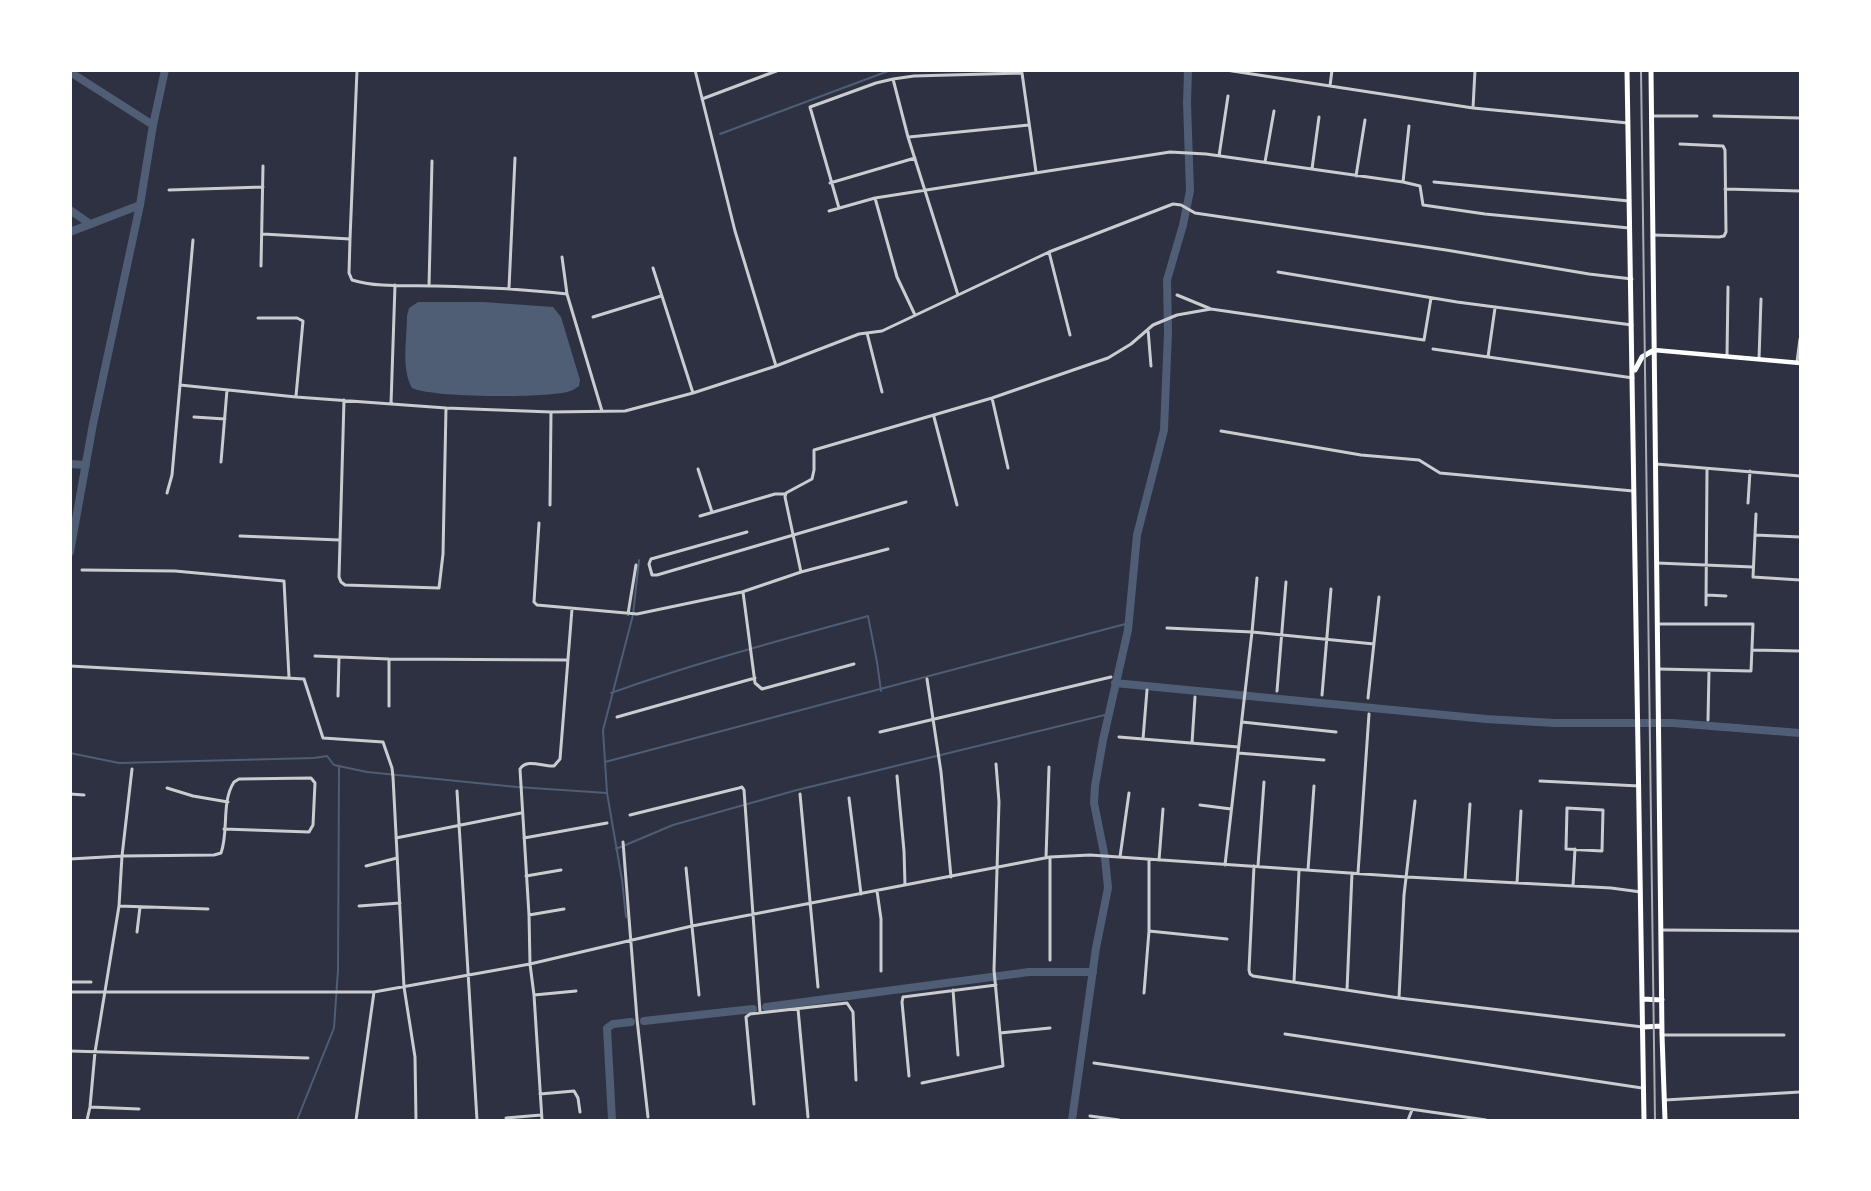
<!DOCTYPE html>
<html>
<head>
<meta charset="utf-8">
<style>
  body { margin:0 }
  #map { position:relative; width:1871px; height:1191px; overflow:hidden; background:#2d3142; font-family:Barlow,sans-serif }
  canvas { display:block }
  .frame { position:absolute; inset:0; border:72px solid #fff; pointer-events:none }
</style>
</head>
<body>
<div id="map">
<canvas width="1871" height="1191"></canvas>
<div class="frame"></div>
</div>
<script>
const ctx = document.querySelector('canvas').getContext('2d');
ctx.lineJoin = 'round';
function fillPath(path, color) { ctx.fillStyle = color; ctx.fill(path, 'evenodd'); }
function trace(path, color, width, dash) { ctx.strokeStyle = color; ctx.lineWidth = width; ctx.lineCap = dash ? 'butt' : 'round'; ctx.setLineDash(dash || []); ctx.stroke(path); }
fillPath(new Path2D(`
  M418 302H483L553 307 561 317 580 380 579 386C575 389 572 391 567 392 542 398 433 398 412 388 401 369 407 338 407 316L409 308Z`), '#4f5d75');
trace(new Path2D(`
  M720 134 891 70
  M611 693C695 663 782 640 868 616L877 662 881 691
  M70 753 119 763 314 758 327 756 334 765 367 772 517 787 607 793
  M605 762 1129 623
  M616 849 673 825 797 790 1109 714
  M626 917 622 880 607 793 603 730 633 615 639 560
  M297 1120 334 1028 338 970 339 768`), '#4f5d75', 2);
trace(new Path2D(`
  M70 72 153 125
  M70 210 90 224
  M70 232 140 205
  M70 464 86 465
  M70 552 93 424 140 205 153 125 165 70
  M1115 683 1486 719 1555 723H1673L1800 733
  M766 1007 1029 972H1093
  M644 1021 753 1009
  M612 1120 607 1028 613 1024 631 1022
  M1072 1120 1096 948 1108 888 1105 858 1094 803 1095 786 1103 740 1128 630 1137 535 1164 430 1168 332 1167 280 1183 225 1190 191 1187 103 1188 70`), '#4f5d75', 8);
trace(new Path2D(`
  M357 70 350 239 349 273 352 280C378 288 409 285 436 286 480 287 523 289 567 294
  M695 70 735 231 776 366
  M1226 70 1473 108 1628 123
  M893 79 908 137 958 295
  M1330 86 1332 70
  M702 99 779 70
  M1473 108 1475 70
  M1653 116H1697
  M1714 116 1800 118
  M909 137 1029 125
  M1219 156 1228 96
  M1265 162 1274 111
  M1312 169 1319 117
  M1356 176 1365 120
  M1403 182 1409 126
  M1434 182 1629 201
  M830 183 915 158
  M1725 189 1800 191
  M169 190 263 187
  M875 198 897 277 915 315
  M839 208 810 107 876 83 893 79 914 76 1022 73 1036 172
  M829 211 875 198 1170 152 1206 154 1403 182 1420 186 1423 205 1485 214 1629 228
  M263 234 350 239
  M1653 235 1719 237 1724 236 1726 232 1725 150 1723 146 1680 144
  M193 240 180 385 296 397 446 408 551 412 625 411 693 393 776 366 859 334 882 331 1049 252 1173 204 1181 205 1195 213 1446 250 1589 274 1632 279
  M1049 252 1070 335
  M562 257 567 294 602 411
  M261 266 263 166
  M653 268 693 393
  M1278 272 1457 302 1632 325
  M429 286 432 161
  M509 288 515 158
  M1177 295 1211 309 1424 340 1431 298
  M593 317 661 296
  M258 318H297L303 321 296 396
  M1148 329 1151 366
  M867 333 882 392
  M1433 349 1633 378
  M1727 356 1728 287
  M1488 357 1495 308
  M1759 359 1761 299
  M1797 362 1800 339
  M992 398 1008 468
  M344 400 339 577 341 582 345 585 439 588 443 554 446 408
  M391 404 395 285
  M194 417 225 419
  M934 417 957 505
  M1221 431 1361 455 1419 460 1440 473 1633 491
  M221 462 227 390
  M1656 464 1800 476
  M698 469 712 512
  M167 493 172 475 180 385
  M1748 503 1750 471
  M550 505 551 412
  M1756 514 1753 577 1800 580
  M700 516 775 494H785
  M539 523 534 602 537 605 637 614 742 592 801 572 888 549
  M747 532 651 559 649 564 652 575H657L906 502
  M1755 535 1800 537
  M240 536 340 540
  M1657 563 1753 567
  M82 570 175 571 284 581 289 677
  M801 572 785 497 786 493 812 479 814 470V450L992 398 1108 358 1131 344 1153 325 1177 315 1211 309
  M1257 578 1252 632 1374 644
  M743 592 755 683 762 689 854 664
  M1707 595 1726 596
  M1706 605 1707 469
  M628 614 636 565
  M1167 628 1252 632 1225 865
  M1753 650 1800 651
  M315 656 389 659 568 660
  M389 660V706
  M70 666 304 679 323 738 383 742 392 768 393 777 404 987 415 1057 416 1120
  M1658 669 1751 671 1753 624H1658
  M927 679 941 772 951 877
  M1277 691 1286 582
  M1322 695 1331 589
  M338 696 339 657
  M1368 698 1379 597
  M617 717 755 678
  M1708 720 1709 671
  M1242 722 1336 732
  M880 732 1111 677
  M1119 737 1238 747
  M1143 739 1147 690
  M1192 743 1195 697
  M1238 753 1324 760
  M897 776 904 851 905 885
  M1540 781 1639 786
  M167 788 193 796 228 802
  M457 791 477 1120
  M70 794 84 795
  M800 794 818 987
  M849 798 861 894
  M1200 805 1231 809
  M1567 808 1603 810 1602 851 1566 849Z
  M630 815 739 788 742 787 744 790 760 1012
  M396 838 521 813
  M524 838 607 823
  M623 842 637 1019 648 1117
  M1120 857 1129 793
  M1046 858 1049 767
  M70 859 122 856 214 855 221 853C229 831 221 802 234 782L239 779 311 778 315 783 313 825 309 832 224 829
  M1149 859V931L1227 939
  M1159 860 1163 809
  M366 866 397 858
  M1254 866 1249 970 1250 974 1253 976 1399 998 1643 1027
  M1258 866 1264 782
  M686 868 699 995
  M1308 870 1314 786
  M1358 873 1369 714
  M526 876 561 870
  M1465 880 1470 804
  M1517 883 1521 811
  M1573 886 1575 849
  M877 891 881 919V971
  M119 906 208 909
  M359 906 400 903
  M529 915 564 909
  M1661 930 1800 931
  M137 932 140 907
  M1050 960V857
  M70 982H91
  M1294 982 1299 870
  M953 990 958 1055
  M1347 990 1352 873
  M70 992H374L530 964 692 926 1050 857 1090 855 1407 877 1611 888 1641 892
  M1144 993 1149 931
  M534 995 576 991
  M1399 998 1404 895 1415 801
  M798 1009 808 1117
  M1000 1033 1050 1028
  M1285 1034 1642 1088
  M1663 1035H1784
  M70 1051 308 1058
  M1094 1063 1486 1120
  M909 1076 902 1002 903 997 996 985
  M922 1083 1003 1066 994 970 999 802 996 764
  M540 1094 574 1091 578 1098 580 1112
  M1665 1100 1800 1092
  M754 1104 746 1017 750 1014 847 1003 853 1012 856 1080
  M90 1107 139 1109
  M1090 1116 1119 1120
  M506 1118 541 1115
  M87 1120 90 1107 95 1052 119 906 122 856 132 769
  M356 1120 374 992
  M542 1120 534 995 530 964 529 915 520 769C527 758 543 767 554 766L560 759 572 609
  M1408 1120 1412 1110`), '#caccd0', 3);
trace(new Path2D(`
  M1654 350 1800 363`), '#fff', 4.5);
trace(new Path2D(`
  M1627 70 1644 1120
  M1651 70 1662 1035 1665 1120
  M1635 370 1642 357 1654 350
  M1642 999 1662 1000
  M1643 1027 1662 1026`), '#fff', 5);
trace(new Path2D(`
  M1641 70 1655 1120`), '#abadb3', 2);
</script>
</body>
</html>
